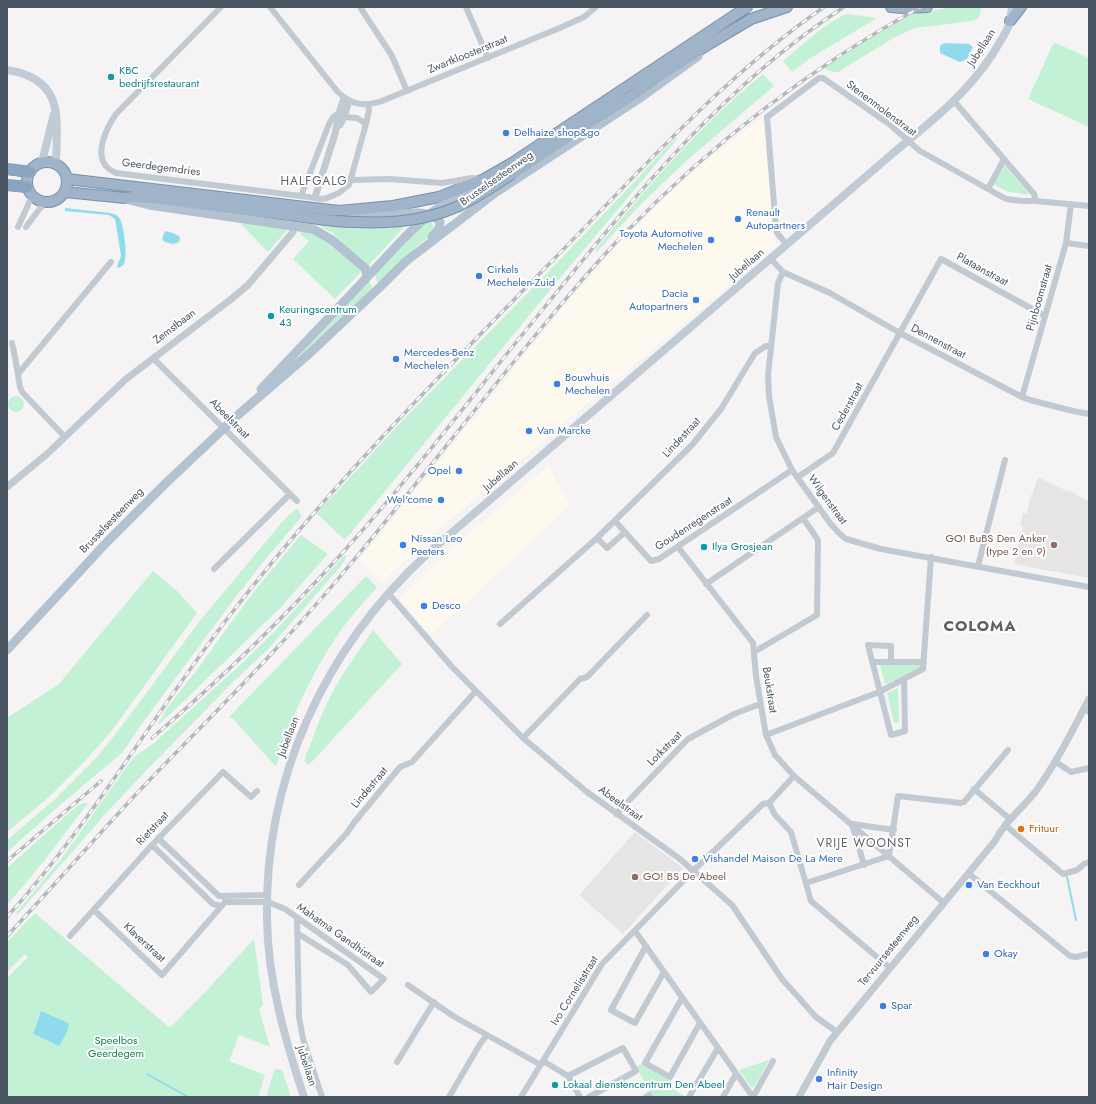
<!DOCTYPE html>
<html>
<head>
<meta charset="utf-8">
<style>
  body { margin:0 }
  #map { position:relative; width:1096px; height:1104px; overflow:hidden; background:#f5f3f3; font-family:Jost,sans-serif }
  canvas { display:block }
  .frame { position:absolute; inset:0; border:8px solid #4a5661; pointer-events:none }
</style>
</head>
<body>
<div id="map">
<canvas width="1096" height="1104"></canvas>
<div class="frame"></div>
</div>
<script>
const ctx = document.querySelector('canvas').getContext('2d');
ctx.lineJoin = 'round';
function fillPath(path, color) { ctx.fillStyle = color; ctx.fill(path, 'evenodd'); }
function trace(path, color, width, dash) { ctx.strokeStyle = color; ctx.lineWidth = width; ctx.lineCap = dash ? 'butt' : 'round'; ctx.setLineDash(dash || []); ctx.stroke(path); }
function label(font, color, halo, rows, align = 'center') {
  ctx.font = font + ' Jost,sans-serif'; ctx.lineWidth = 4; ctx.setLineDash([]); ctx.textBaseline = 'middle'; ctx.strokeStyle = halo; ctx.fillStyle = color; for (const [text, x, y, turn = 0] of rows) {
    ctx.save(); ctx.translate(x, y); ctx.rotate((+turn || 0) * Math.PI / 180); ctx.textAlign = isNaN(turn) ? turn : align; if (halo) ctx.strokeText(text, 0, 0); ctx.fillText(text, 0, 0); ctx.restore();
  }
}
fillPath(new Path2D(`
  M763 117 776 246 482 492 425 541 382 582 360 560 556 316 617 246 667 195 714 154Z
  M548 466 570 505 517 555 431 635 399 598 455 546Z`), '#fdf9ef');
fillPath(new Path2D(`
  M1038 477 1067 491 1068 490 1089 502V578L1014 564 1023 526 1020 525 1023 513H1027L1031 494 1032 495Z
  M635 832 683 868 623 934 579 895Z`), '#e6e4e5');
fillPath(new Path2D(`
  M952 7H982L979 17 972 21 915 28 895 37 838 72H832L824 68 874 36 913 14Z
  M847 14 877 18 809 59 792 72 783 61C799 48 829 20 847 14Z
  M1056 43 1089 58V127L1030 100 1028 99 1053 44Z
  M763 74 774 86 686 161 638 207 596 253V249C648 187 699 126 763 74Z
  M676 137 677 139 550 290 345 540 316 513C348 482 376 448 407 416 498 324 588 232 676 137Z
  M1004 165 1028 192 1027 195 1006 191 993 184Z
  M306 222 371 228 405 226 368 266 345 247 333 233 318 225Z
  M240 223 288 229 268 252Z
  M426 223H432L434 227 431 234 392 268 381 282H377L375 276 378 271 415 231Z
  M302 230 322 237 360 267 361 272 335 299 293 259 309 241 300 234Z
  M369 280 373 289 303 354 300 353Z
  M8 404a8 8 0 1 1 16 0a8 8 0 1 1-16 0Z
  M297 508 302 516 264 561 234 599 146 718 122 753 60 805 7 852V840L53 801 97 757 121 727 199 622 283 521Z
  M301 535 328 554 280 608 185 700 157 726 167 708 200 666 229 625 257 588Z
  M345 555 347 556 341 566 269 648 231 684 144 773 108 811 18 914 16 913 62 858 133 758 154 743 238 667 274 632Z
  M153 571 177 591 197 613 113 729 86 760 49 797 7 832V718L59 684Z
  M366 576 377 587C362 604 346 622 333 642 308 680 289 723 276 767L234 720 229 717Z
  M373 630 402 664 309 765 304 761C313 738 321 714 332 693 344 671 359 651 373 630Z
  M880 665H921V668L885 684Z
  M898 688 899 722 894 723 887 693Z
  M88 803 44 861 7 905V868L69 813 81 804Z
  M35 913 170 1028 209 988 254 939 263 1004 259 1010 270 1047 239 1035 229 1061 265 1075 258 1097H7V978L28 957 25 954 7 972V942ZM40 1012 60 1045 59 1046 33 1034Z
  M769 1060 754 1087H751L739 1070Z
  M641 1064 671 1080 668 1086 686 1097H652L637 1067Z
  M276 1069 282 1070 291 1097H266L274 1071Z`), '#c3f1d5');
fillPath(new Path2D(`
  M944 43 969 44 973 47 967 59 960 62 940 53V46Z
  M65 208 110 213C114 214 118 215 120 219 124 226 128 257 124 264 123 265 121 267 119 268L117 266 121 256 115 219 109 215 65 211Z
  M165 231 173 233 180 237 179 242 173 244 165 242 162 239Z
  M41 1011 68 1023 69 1025 67 1032 59 1046 33 1034Z`), '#90daee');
trace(new Path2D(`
  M1067 877 1076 920
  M147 1074 188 1097`), '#90daee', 2);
const trunk = new Path2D(`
  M891 7 903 8 927 7
  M1010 21 1021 7
  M27 182a20 20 0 1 1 40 0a20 20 0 1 1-40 0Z
  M512 174 600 116 632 96 658 77 709 44 751 19 787 7
  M67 179 339 211 393 206 439 197 484 179 512 163 747 7
  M65 192 125 198 133 197 152 198 335 221`);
const motorway = new Path2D(`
  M7 169 30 172
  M7 185 27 187`);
trace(trunk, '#7690ad', 12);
trace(motorway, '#7690ad', 12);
trace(new Path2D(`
  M221 7 116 114C107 127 93 155 108 168 110 170 114 172 116 173L301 196 322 199 327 198 339 193 349 185 366 124 369 110 368 105
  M270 7 337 91C351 105 364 107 382 101L562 27 584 17 596 7
  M360 7 392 56 407 91
  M466 7 488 58
  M954 101 1034 194 1036 201
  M344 117 357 118 366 124
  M351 180 389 179 442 183 472 178 481 179
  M988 189 1004 159
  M301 196 329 124 333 117 339 113
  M18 227 32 196
  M26 227 44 203
  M1066 243 1089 246
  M787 245 777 233 776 229 767 117 819 78H823L889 124 920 151 1006 199 1022 201H1036L1089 206
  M771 259 783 272 778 283 768 375 769 396 776 437 792 470 830 523 839 533 846 539 881 549 1089 587
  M783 272 830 293 900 333 1022 397 1030 400 1073 411 1089 414
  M12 343 15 357 20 387 22 392 65 437
  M153 358 297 501
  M18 374 111 262
  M1022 397 1066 243 1071 204
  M798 477 833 453 941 259 1045 316
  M615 521 651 561 659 559 792 470
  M597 538 607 548 624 533
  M678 547 753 643 756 676 766 735 775 755 794 776 944 903
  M978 566 1005 460
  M214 569 290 494
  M706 584 819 507
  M388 593 453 668 523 738 587 792 680 859 732 905 782 979 816 1017 837 1032
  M500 624 597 538 692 445 721 409 755 353 766 346H771
  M754 652 817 615 818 540 803 518
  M891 661V646L868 645 891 735 905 731 904 679
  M872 662H924
  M1084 709 1089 712
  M766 735 879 692 923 669 931 557
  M523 738 580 679 587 677 647 615
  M1056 762 1071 772 1089 768
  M974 789 1010 819
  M769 803 775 815 791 832 811 901 890 968
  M616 814 688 739 734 714 760 704
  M1005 825 1063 874 1077 870 1084 864 1089 862
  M158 838 219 896 268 895
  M152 845 213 904 221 906
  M864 865 852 824 894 830
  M968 873 1070 956 1076 957 1089 954
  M806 883 889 856 898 796 961 803 964 802 1008 750
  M299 885 347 833 353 824 400 767 412 762 476 691
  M225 902H268L285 909 384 979 371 992 348 965 297 933
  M94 910 162 975 225 902V896
  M297 918 299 1017 303 1039 322 1097
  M635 931 753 1097 773 1061
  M70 936 152 845 223 772 251 797 257 791
  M646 946 611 1010 635 1023 664 972
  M408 985 453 1016 541 1065
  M682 998 645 1063 670 1077 700 1023
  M543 1061 568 1076 580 1097
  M397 1062 434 1002
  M568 1076 623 1048 636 1071 589 1097
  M449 1097 480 1044 487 1035
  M521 1097 602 964 693 871 763 804 769 803 794 776
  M646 1097 649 1095 650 1097
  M689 1097 718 1048
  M723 1097 736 1074`), '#c1cad2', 6);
trace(new Path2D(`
  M340 125 344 117 349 101
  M316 194 335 134 339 113 344 98
  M7 487 47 454 126 379 230 300 248 285 293 232
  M799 1097 830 1041 995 841C1005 821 1023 808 1036 791 1057 762 1072 731 1089 699`), '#c1cad2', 7);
trace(new Path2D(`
  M7 70C65 79 57 118 56 163
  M42 162 54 114
  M304 1097C285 1039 268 981 267 920 264 779 324 649 427 554L892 154C930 122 965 96 992 55 998 45 1005 35 1009 25 1011 19 1011 13 1012 7`), '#c1cbd6', 8);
trace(new Path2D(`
  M126 199 149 205 313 229 332 240 365 268 367 275 365 280
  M349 213C361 214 372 215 383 215 399 215 431 207 440 222L439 229 432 237
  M261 389 338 308 404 238 429 214 475 185
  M7 650 107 542 165 484 239 414 310 353 380 287 405 262 495 193 640 98 698 56`), '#b3c2d1', 9);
trace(trunk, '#9fb4c9', 10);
trace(motorway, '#8ba5c1', 11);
const rail = new Path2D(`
  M152 738C220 680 285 617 345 550 407 481 464 407 522 335 620 215 712 93 844 7
  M7 861 101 781
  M7 917C90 825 152 717 227 619 326 490 440 375 554 259 640 171 722 78 824 7
  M7 936C52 888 95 838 140 790 207 720 276 653 338 579 402 503 462 425 525 348 557 309 589 270 624 234 711 144 811 67 921 7`);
trace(rail, '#b5b8bd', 3.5);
trace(rail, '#fff', 2, [6]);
const trunkBridge = new Path2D(`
  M335 221C378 224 419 224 459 206 478 197 495 185 512 174`);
trace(trunkBridge, '#7690ad', 12, []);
trace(trunkBridge, '#9fb4c9', 10);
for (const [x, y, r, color] of [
  [111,77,4,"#0f9aa8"],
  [506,133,4,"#3f7fe0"],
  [738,219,4,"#3f7fe0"],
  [711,240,4,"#3f7fe0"],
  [479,276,4,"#3f7fe0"],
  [696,300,4,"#3f7fe0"],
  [271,316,4,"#0f9aa8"],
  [396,359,4,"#3f7fe0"],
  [557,384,4,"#3f7fe0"],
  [529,431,4,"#3f7fe0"],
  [459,471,4,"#3f7fe0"],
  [441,500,4,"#3f7fe0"],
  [403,545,4,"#3f7fe0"],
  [1054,545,4,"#8d6e63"],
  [704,547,4,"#0f9aa8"],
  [424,606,4,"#3f7fe0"],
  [1021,829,4,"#e8710a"],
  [695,859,4,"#3f7fe0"],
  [635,877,4,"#8d6e63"],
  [969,885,4,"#3f7fe0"],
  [986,954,4,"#3f7fe0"],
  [883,1006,4,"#3f7fe0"],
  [819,1079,4,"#3f7fe0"],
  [555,1085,4,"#0f9aa8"]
]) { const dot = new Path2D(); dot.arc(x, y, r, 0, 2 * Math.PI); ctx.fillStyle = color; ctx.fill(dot); trace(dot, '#fff', 1.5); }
label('11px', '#4a5661', '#fff', [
  ["Jubellaan",982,48,-57],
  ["Zwartkloosterstraat",468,55,-22],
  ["Stenenmolenstraat",881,109,37],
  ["Geerdegemdries",161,168,7],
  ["Brusselsesteenweg",497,179,-35],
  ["Jubellaan",747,265,-41],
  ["Plataanstraat",982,270,29],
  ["Pijnboomstraat",1040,298,-74],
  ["Zemstbaan",175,327,-37],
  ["Dennenstraat",938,342,28],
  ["Cederstraat",848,407,-61],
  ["Abeelstraat",229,419,45],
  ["Lindestraat",682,438,-47],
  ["Jubellaan",501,476,-41],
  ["Wilgenstraat",827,500,54],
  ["Brusselsesteenweg",112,521,-46],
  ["Goudenregenstraat",694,524,-33],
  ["Beukstraat",769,690,81],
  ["Jubellaan",289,737,-69],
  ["Lorkstraat",665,749,-45],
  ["Lindestraat",370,788,-50],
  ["Abeelstraat",620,804,36],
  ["Rietstraat",153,829,-47],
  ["Mahatma Gandhistraat",340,936,35],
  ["Klaverstraat",144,943,43],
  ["Tervuursesteenweg",889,951,-51],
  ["Ivo Cornelisstraat",575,991,-58],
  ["Jubellaan",306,1066,72]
]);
label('11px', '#0d838f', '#fff', [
  ["KBC",119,71],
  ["bedrijfsrestaurant",119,84],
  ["Keuringscentrum",279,310],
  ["43",279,323],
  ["Ilya Grosjean",712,547],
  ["Lokaal dienstencentrum Den Abeel",563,1085]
], 'left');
label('11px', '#366cbe', '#fff', [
  ["Delhaize shop&go",514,133],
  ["Renault",746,213],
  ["Autopartners",746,226],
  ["Toyota Automotive",703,234,"right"],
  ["Mechelen",703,247,"right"],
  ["Cirkels",487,270],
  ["Mechelen-Zuid",487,283],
  ["Dacia",688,294,"right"],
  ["Autopartners",688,307,"right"],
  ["Mercedes-Benz",404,353],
  ["Mechelen",404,366],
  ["Bouwhuis",565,378],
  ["Mechelen",565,391],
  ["Van Marcke",537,431],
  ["Opel",451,471,"right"],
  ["Wel'come",433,500,"right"],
  ["Nissan Leo",411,539],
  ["Peeters",411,552],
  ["Desco",432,606],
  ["Vishandel Maison De La Mere",703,859],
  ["Van Eeckhout",977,885],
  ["Okay",994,954],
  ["Spar",891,1006],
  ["Infinity",827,1073],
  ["Hair Design",827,1086]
], 'left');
label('11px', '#785e54', '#fff', [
  ["GO! BuBS Den Anker",1046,539],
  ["(type 2 en 9)",1046,552],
  ["GO! BS De Abeel",643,877,"left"]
], 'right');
label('11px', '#c56008', '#fff', [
  ["Frituur",1029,829]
], 'left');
label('11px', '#17864f', '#fff', [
  ["Speelbos",116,1041],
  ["Geerdegem",116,1054]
]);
ctx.letterSpacing = '1px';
label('12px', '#5f6368', '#fff', [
  ["HALFGALG",314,182],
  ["VRIJE WOONST",864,844]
]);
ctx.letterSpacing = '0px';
ctx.letterSpacing = '1px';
label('bold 15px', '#5f6368', '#fff', [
  ["COLOMA",980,627]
]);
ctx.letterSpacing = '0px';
</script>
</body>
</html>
